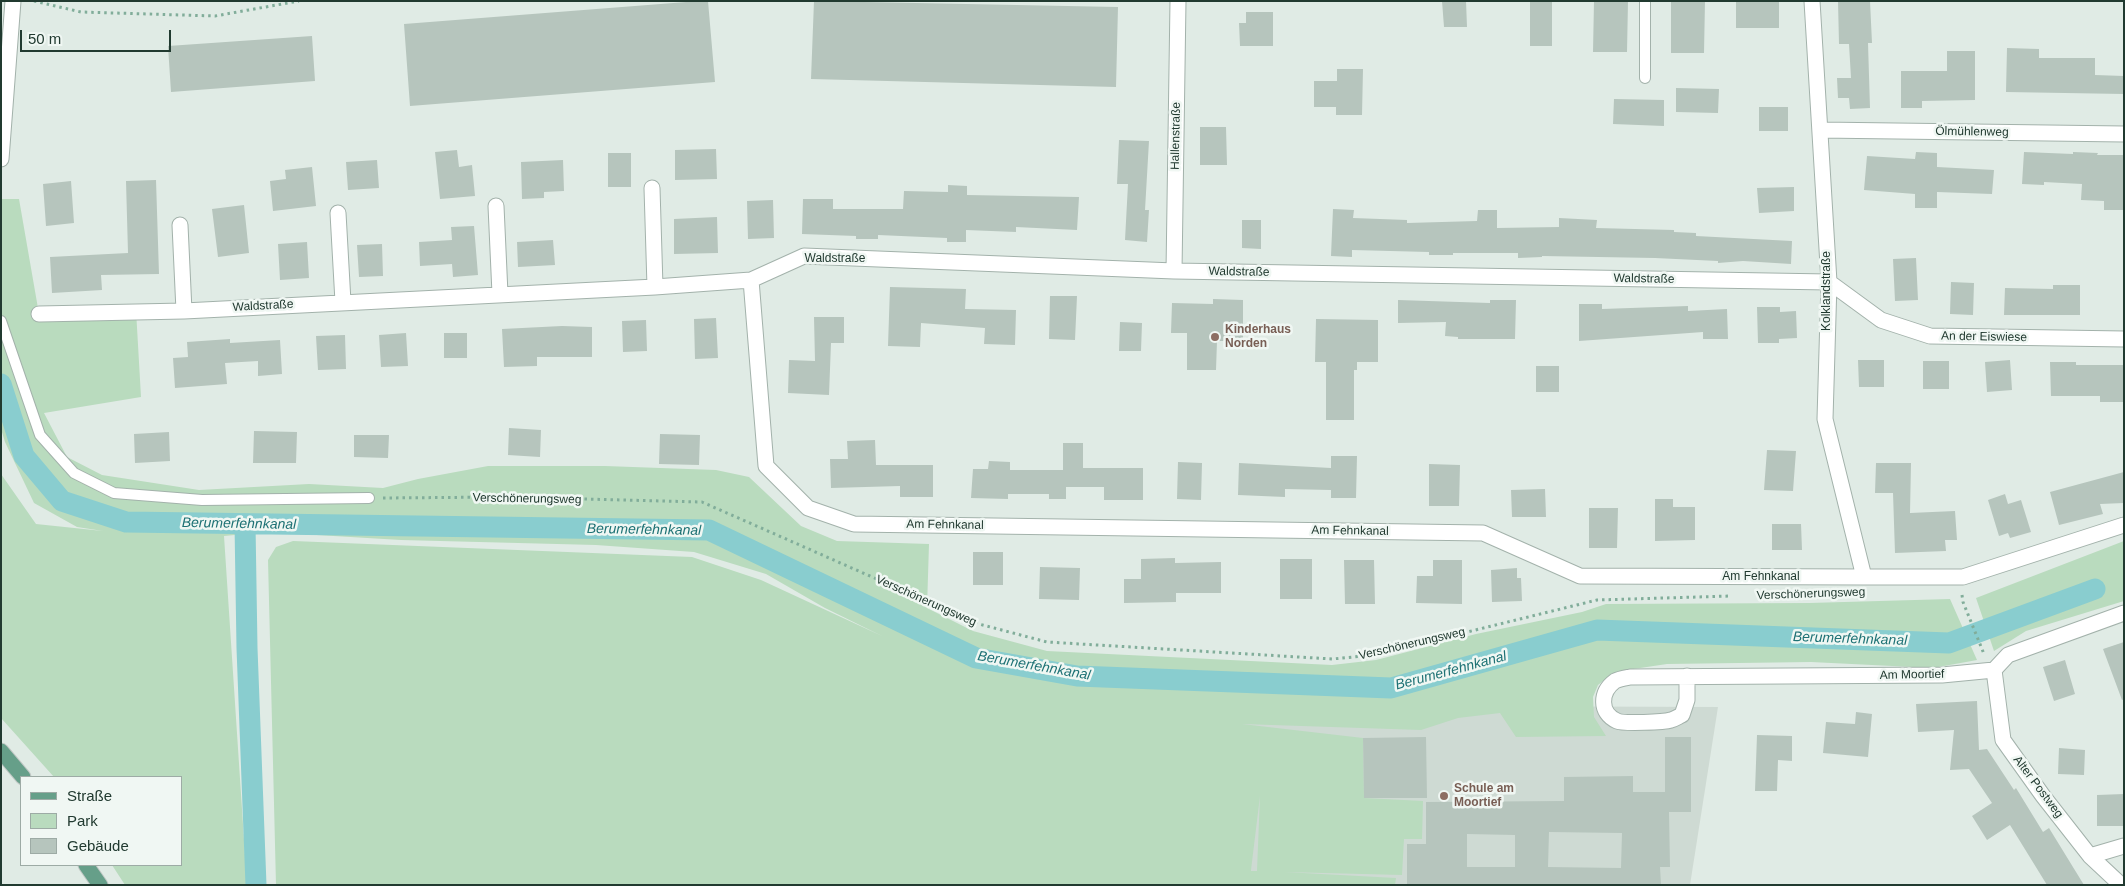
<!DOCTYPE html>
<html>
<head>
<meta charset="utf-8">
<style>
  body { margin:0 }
  #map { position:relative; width:2125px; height:886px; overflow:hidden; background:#e0ebe5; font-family:Helvetica,sans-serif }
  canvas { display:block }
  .frame { position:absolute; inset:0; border:2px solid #213a30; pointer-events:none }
  .legend { position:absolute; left:20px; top:776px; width:162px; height:90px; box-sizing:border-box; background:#f0f7f3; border:1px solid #9daba5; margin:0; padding:6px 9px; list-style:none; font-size:15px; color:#213a30 }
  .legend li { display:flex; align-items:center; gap:10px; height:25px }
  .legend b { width:25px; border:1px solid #9daba5 }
  .scale { position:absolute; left:20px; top:30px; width:151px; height:22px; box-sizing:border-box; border:2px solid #213a30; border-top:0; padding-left:6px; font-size:15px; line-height:18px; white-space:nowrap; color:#213a30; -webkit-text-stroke:4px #f0f7f3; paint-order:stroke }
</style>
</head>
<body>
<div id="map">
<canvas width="2125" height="886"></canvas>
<div class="frame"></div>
<ul class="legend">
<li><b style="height:6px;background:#669f89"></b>Straße</li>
<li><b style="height:14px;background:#b9dbbe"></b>Park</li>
<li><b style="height:14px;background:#b6c5bd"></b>Gebäude</li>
</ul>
<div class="scale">50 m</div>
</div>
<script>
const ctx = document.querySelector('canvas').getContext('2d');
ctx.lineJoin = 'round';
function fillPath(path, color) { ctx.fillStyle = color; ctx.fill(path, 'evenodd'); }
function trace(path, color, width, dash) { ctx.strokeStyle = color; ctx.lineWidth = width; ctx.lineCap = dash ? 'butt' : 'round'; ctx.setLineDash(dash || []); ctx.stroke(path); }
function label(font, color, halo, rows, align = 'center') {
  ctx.font = font + ' Helvetica,sans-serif'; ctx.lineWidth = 5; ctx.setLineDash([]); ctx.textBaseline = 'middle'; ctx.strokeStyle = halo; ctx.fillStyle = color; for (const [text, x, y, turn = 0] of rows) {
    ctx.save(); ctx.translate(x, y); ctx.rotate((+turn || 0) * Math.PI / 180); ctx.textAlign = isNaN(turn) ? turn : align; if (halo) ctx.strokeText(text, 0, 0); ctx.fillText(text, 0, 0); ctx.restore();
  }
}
fillPath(new Path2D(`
  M1189 705 1718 707 1690 885H1177Z`), '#cedad3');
fillPath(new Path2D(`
  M1 199H19L39 314 136 310 141 397 44 413 67 457 102 475 199 490 309 484 383 488 418 479 488 466H605L716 470 749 477 801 526 837 541 929 544 927 608 973 631 1047 651 1332 665 1376 660 1476 634 1582 612 1606 604 1809 603 1950 599 1977 660 1933 668 1811 662 1667 664 1620 671 1608 677 1598 685 1593 697 1594 717 1606 736 1516 737 1500 713 1458 718 1421 730 1242 724 1363 738 1364 798 1423 801 1422 839H1404L1402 875 1284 872 1396 878 1395 885H276L268 560 276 547 293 541 692 557 761 580 882 636 825 608 766 574 694 552 596 545 401 540 266 532 224 536 247 885H125L112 865H181V777H54L1 718V474L36 524 103 531 77 527 34 503 5 442 1 429ZM1260 796 1257 871H1251V870Z
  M2124 541V601L2026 631 1994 651 1976 598Z`), '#b9dbbe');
trace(new Path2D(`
  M1 384 24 456 62 501 126 522 709 530 976 658 1077 676 1391 688 1597 630 1949 643 2095 589
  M245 524 247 648 256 885`), '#89cdcf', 21);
fillPath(new Path2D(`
  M699 1H708L715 82 410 106 404 24Z
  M814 1 1118 7 1116 87 811 79Z
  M1442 1H1466L1467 27H1444Z
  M1530 1H1552V46H1530Z
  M1594 1H1628L1627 52H1593Z
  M1671 1H1705L1704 53H1671Z
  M1838 1H1870L1872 43H1868L1870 108 1850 109 1849 98H1838L1837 78H1851L1849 44H1839Z
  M1736 2H1779V28H1736Z
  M1246 12H1273V46H1240L1239 23H1246Z
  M312 36 315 81 171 92 168 46Z
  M2007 48 2039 49V58H2095V75L2124 76V94L2006 92Z
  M1947 51H1975V100L1922 101V108H1901V71H1947Z
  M1337 69H1363L1362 115H1336V107H1314V81H1337Z
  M1676 88 1719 89 1718 113 1676 112Z
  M1614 99 1664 100V126L1613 124Z
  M1759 107H1788V131H1759Z
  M1200 127H1226L1227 165H1200Z
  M1119 140 1149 141 1145 210H1149L1147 242 1125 240 1128 184H1117Z
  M716 149 717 179 675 180V150Z
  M457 150 459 167 472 165 475 196 440 199 435 152Z
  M1916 152 1937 153V167L1994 170 1992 194 1937 192V208H1915V194L1864 190 1867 156 1915 159Z
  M2024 152 2073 154V152L2098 153 2097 155H2124V210H2104V201L2081 200 2082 184 2044 182V185L2022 184Z
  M608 153H631V187H608Z
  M377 160 379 188 348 190 346 162Z
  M563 160 564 191 544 192V198L522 199 521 162Z
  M312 167 316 206 273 211 270 181 286 179 285 170Z
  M156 180 159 274 101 275 102 290 52 293 50 257 128 253 126 181Z
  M71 181 74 223 46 226 43 184Z
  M948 185 967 186V195L1079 197 1077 230 1016 227V232L966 230V242H947V238L878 235V239H856V236L802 234 803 199H833V209H903L904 191 948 192Z
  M1794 187V211L1759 213 1757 188Z
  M773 200 774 238 748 239 747 201Z
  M244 205 249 253 218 257 212 209Z
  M1333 209 1354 210 1353 218 1407 220V223L1477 221 1478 210H1497V228L1559 227V218L1597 220 1596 228 1674 230V232L1696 233V236L1792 241 1791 264 1743 261 1718 263V261L1655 258 1542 256V257L1518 258V253H1453V255H1429V252L1352 250V257L1331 256Z
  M717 217 718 253 674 254V219Z
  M1242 220H1261V249L1242 248Z
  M474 226 478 275 453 277 452 264 420 266 419 242 452 240 451 227Z
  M553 240 555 265 518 267 517 242Z
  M307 242 309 278 280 280 278 244Z
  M382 244 383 276 359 277 357 245Z
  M1916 258 1918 300 1895 301 1893 259Z
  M1951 282 1974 283 1973 315 1950 314Z
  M2053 285H2080V315H2004L2005 288 2053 289Z
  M890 287 966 289 965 309 1016 310 1015 345 984 344 985 328 921 323 920 347 888 346Z
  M1050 296H1077L1075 340 1049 339Z
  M1213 299 1243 300V341H1217L1216 370H1187V333H1171L1172 303 1213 304Z
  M1398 300 1490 303V300H1516L1515 339H1458V337L1445 336 1446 322 1398 323Z
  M1579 304H1602V309L1688 306V311L1727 309 1728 339H1703V332L1579 341Z
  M1757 307H1780V312L1796 311 1797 338 1779 339V343H1758Z
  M814 317H844V343H831L829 395 788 393 789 360 815 361Z
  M716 318 718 358 695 359 694 319Z
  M1316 319 1378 320V362H1357V370H1354V420H1326V362H1315Z
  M646 320 647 351 623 352 622 321Z
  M1120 322 1142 323 1141 351H1119Z
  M562 326 592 327V357H537V366L504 367 502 329Z
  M406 333 408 366 381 367 379 335Z
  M444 333H467V358H444Z
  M345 335 346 369 318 370 316 336Z
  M230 339V343L280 340 282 374 258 376V361L225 363 227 384 175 388 173 358 188 357 187 342Z
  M1858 360H1884V387H1859Z
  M2010 360 2012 390 1987 392 1985 362Z
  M1923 361H1949V389H1923Z
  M2050 362H2076V365H2124V402H2100V396H2051Z
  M1536 366H1559V392H1536Z
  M509 428 541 430 540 457 508 455Z
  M254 431 297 432 296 463H253Z
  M169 432 170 461 135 463 134 434Z
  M660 434 700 435 699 465 659 464Z
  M354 435H389L388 458 354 457Z
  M875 440 876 465H933V497H900V486L831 488 830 459H848L847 441Z
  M1063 443H1083V468H1143V500H1104V487H1066V499H1049V494H1008V499L971 498 973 469H988L989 461 1010 462V470H1063Z
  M1767 450 1796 451 1793 491 1764 490Z
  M1331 456H1357L1356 498H1331V490L1285 489V497L1238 495 1239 463 1331 468Z
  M1178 462 1202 463 1201 500 1177 499Z
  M1876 463H1911L1910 513 1955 511 1957 540H1945L1946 551 1895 553 1893 493H1875Z
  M1429 464 1460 465 1459 506H1429Z
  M2124 472V503L2100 504 2103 514 2059 525 2050 492Z
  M1545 489 1546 517H1512L1511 490Z
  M2005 494 2008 504 2021 500 2031 532 2010 538 2008 533 1999 536 1988 500Z
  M1655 499H1673V507H1695V540L1655 541Z
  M1589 508H1618L1617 548H1589Z
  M1772 524H1801L1802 550H1772Z
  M973 552H1003V585H973Z
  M1175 558V563L1221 562V593H1176V602L1124 603V579H1141V559Z
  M1280 559H1312V599H1280Z
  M1344 560H1374L1375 604H1345Z
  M1433 560H1462V604L1416 603 1417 576H1433Z
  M1040 567 1080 568 1079 600 1039 599Z
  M1517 568V578H1521L1522 601 1492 602 1491 570Z
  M2124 642V699L2122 700 2103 649Z
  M2065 660 2075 694 2054 701 2043 667Z
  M1977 701 1979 750 1987 749 2014 790 2016 788 2043 832 2049 828 2084 885H2047L2010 825 1987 840 1972 816 1992 803 1969 769 1950 770 1954 730 1918 732 1916 704Z
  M1856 712 1872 714 1868 757 1823 753 1826 722 1855 724Z
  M1757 735 1792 736V761L1778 760 1777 791H1755Z
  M1426 737 1427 798H1364L1363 738Z
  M1665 737H1691V812H1669L1670 867H1660L1661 885H1407V844H1426V802L1564 801V777L1633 776V792H1665ZM1549 832 1622 833 1621 868 1548 867ZM1467 834 1515 835V867H1467Z
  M2059 748 2085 750 2084 775 2058 774Z
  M2124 794V826H2097V795Z`), '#b6c5bd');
const lane = new Path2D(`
  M1645 78V1
  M1 321 40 435 74 473 114 493 202 500 369 498`);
const street = new Path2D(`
  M1812 1 1829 282 1825 419 1864 577
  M1820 130 2124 134
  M1 159 13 1
  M652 188 655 287
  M496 206 500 294
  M338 213 343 302
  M180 225 184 311
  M1174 271 1178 1
  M751 280 766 466 808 508 854 524 1483 533 1580 576 1864 577H1963L2124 525
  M39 314 184 311 655 287 751 280 804 256 1174 271 1829 282 1881 320 1930 336 2124 339
  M1994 670 2003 740 2043 796 2090 856 2121 885
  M1687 676V700L1682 715C1679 716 1675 719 1671 720 1664 722 1624 724 1617 721 1599 713 1600 692 1615 681 1619 679 1625 678 1630 677L1942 675 1994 670 2008 655 2124 613
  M2090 856 2124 846`);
const primary = new Path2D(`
  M1 751 23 777
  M86 865 100 885`);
trace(lane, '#a3b2ab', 12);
trace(street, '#a3b2ab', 17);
trace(primary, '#c1c8c5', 17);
trace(new Path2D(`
  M34 1 81 12 215 16 299 1
  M383 498 505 497 702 502 979 624 1047 642 1332 659 1374 655 1597 600 1731 596
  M1962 595 1963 602 1984 654`), '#81ad9a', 3, [2.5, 4]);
trace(lane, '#fff', 10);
trace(street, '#fff', 15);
trace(primary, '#669f89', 15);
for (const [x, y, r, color] of [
  [1215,337,5,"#8d6e63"],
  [1444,796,5,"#8d6e63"]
]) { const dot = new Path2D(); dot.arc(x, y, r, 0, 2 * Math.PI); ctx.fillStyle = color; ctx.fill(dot); trace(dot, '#f0f7f3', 2); }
label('12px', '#213a30', '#f0f7f3', [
  ["Ölmühlenweg",1972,132,1],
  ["Hallenstraße",1176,136,-89],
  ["Waldstraße",835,259],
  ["Waldstraße",1239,272,1],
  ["Waldstraße",1644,279,1],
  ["Kolklandstraße",1827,291,-90],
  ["Waldstraße",263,306,-3],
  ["An der Eiswiese",1984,337,1],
  ["Verschönerungsweg",527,499,1],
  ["Am Fehnkanal",945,525,1],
  ["Am Fehnkanal",1350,531,1],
  ["Am Fehnkanal",1761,577],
  ["Verschönerungsweg",1811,594,-2],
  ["Verschönerungsweg",926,601,24],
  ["Verschönerungsweg",1412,644,-13],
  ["Am Moortief",1912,675,-1],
  ["Alter Postweg",2038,787,53]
]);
label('bold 12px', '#785e54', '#f0f7f3', [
  ["Kinderhaus",1225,330],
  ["Norden",1225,344],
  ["Schule am",1454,789],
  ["Moortief",1454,803]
], 'left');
label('italic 14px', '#1d7174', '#f0f7f3', [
  ["Berumerfehnkanal",239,524,1],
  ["Berumerfehnkanal",644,530,1],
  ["Berumerfehnkanal",1850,639,2],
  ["Berumerfehnkanal",1034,666,10],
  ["Berumerfehnkanal",1451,671,-15]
]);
</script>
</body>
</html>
